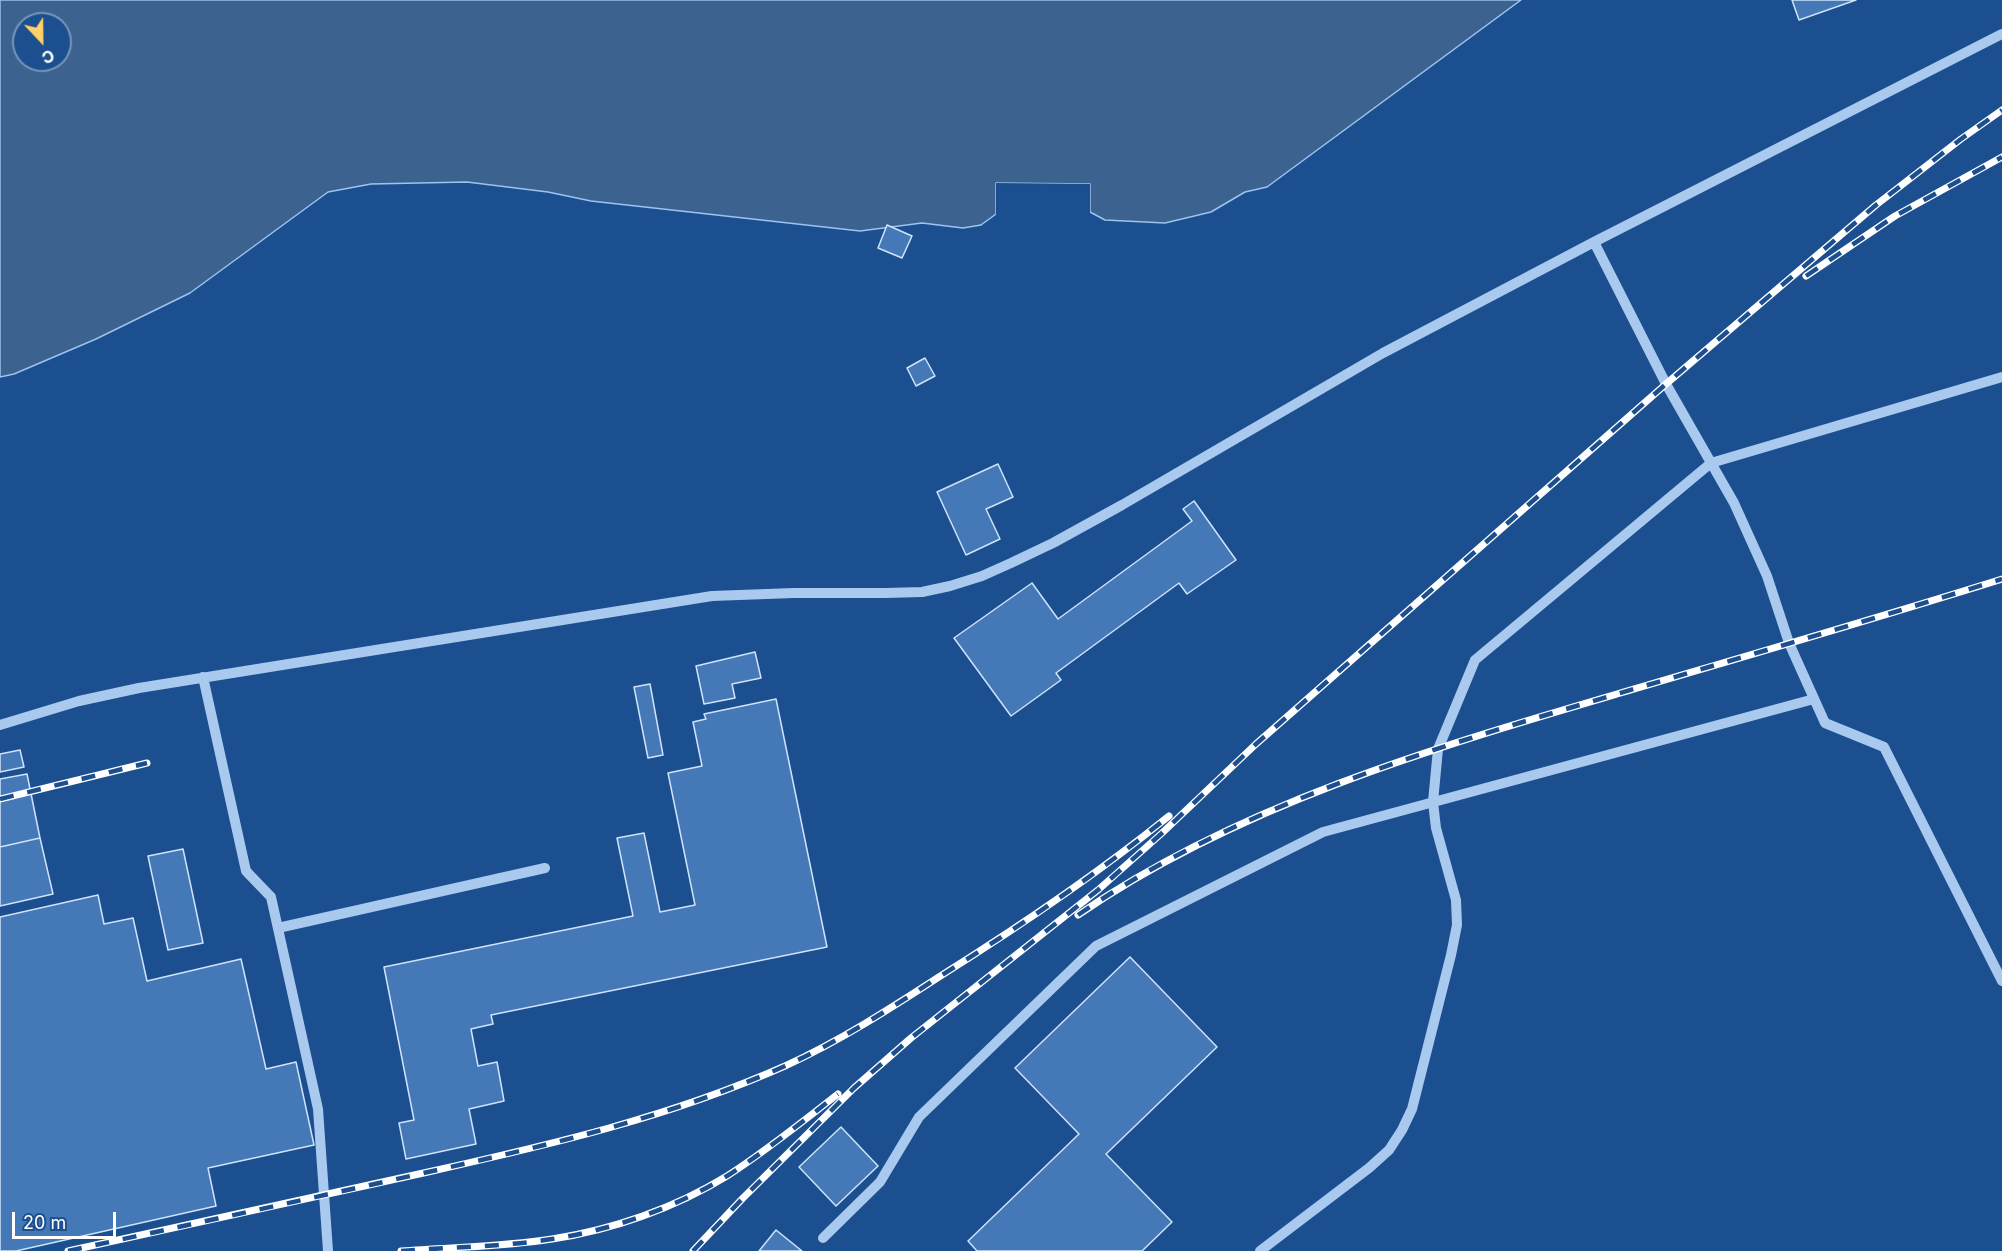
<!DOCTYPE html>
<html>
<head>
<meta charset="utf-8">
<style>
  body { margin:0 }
  #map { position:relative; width:2002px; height:1251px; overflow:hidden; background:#1b4f8f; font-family:Inter,sans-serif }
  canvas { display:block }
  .north { position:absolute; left:12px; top:12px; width:60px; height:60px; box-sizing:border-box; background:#1b4f8f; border:2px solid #7695bc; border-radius:50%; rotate:158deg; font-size:16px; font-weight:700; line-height:24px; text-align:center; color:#fff }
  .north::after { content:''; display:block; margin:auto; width:21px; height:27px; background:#ffd166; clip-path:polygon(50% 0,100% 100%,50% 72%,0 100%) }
  .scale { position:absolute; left:12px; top:1212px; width:104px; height:27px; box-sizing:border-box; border:3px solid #fff; border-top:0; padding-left:8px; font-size:18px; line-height:21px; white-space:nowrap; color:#fff; -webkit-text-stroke:4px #1b4f8f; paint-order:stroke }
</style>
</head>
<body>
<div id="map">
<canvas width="2002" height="1251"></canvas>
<div class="north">С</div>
<div class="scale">20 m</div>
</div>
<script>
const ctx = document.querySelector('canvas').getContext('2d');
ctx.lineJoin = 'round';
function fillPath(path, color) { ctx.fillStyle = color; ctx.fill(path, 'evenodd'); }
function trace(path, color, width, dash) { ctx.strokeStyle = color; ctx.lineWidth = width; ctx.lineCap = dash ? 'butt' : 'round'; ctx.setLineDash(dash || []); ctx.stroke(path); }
const water = new Path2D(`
  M0 0H1521L1267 187 1245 192 1211 212 1165 223 1105 220 1090 212V184L996 183V214L981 225 963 228 922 223 860 231 591 201 548 192 467 182 371 184 328 192 190 293 96 339 14 374 0 377ZM24 24H60V60H24Z`);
fillPath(water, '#3c6290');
trace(water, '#9cc4f0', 1.5);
fillPath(new Path2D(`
  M996 183 1090 184V216L1087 213V187L999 186V214L996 217Z`), '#1b4f8f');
const building = new Path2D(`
  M1792 0H1856L1799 20Z
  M887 225 912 236 902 258 878 248Z
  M925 358 935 376 916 386 907 368Z
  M998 464 1013 497 986 509 1000 539 966 555 937 492Z
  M1194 501 1236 560 1187 594 1179 583 1056 673 1061 680 1011 716 954 638 1032 583 1058 619 1192 521 1183 509Z
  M755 652 761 678 732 684 735 698 704 704 696 666Z
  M650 684 663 755 648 758 634 687Z
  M776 699 827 947 491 1015 493 1024 471 1029 478 1066 497 1062 504 1101 469 1109 476 1144 406 1159 399 1123 414 1120 384 967 633 916 617 838 644 833 660 912 695 905 668 773 702 766 693 722 706 719 704 714Z
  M20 750 24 767 0 772V754Z
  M27 774 40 838 0 847V779Z
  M40 838 53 894 0 906V847Z
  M183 849 203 943 168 950 148 856Z
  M98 895 104 924 133 918 147 981 241 959 266 1069 296 1062 314 1145 208 1168 216 1206 16 1251H0V917Z
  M1130 957 1217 1047 1106 1154 1172 1222 1142 1251H977L968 1241 1079 1134 1015 1068Z
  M841 1127 878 1166 836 1206 799 1167Z
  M776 1230 802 1251H759Z`);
fillPath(building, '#4478b7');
trace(building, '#cfe3fa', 1.5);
trace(new Path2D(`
  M1594 242 1666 384 1734 503 1767 576 1789 643 1825 723 1884 747 2002 981
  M203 677 246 871 271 897 318 1109 328 1251
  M0 725 79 701 139 688 712 596 794 593H885L922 592 950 586 982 576 1011 563 1053 543 1122 505 1383 353 1594 242 2002 34
  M278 928 545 868
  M823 1238 880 1182 919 1117 1096 946 1323 832 1814 699
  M1260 1251 1369 1168 1389 1150 1402 1130 1412 1109 1451 955 1457 925 1456 900 1436 828 1433 802 1438 749 1475 660 1711 463 2002 377`), '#a9c9ee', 10);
const rail = new Path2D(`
  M1806 276 1895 216 2002 157
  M0 799 147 763
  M1078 915C1238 805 1433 748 1617 694 1746 656 1874 619 2002 579
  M68 1251C188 1225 308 1199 428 1172 549 1145 670 1117 785 1066 840 1041 891 1008 942 975 1020 926 1096 875 1169 816
  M401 1251C451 1247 502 1247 552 1239 612 1230 675 1208 727 1176 766 1151 802 1122 838 1094
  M693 1251 743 1198 854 1088 911 1038 1098 890 1161 834 1256 744 1666 384 1876 205 1961 139 2002 110`);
trace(rail, '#fff', 7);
trace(rail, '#1b4f8f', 4.5, [14]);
</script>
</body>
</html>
